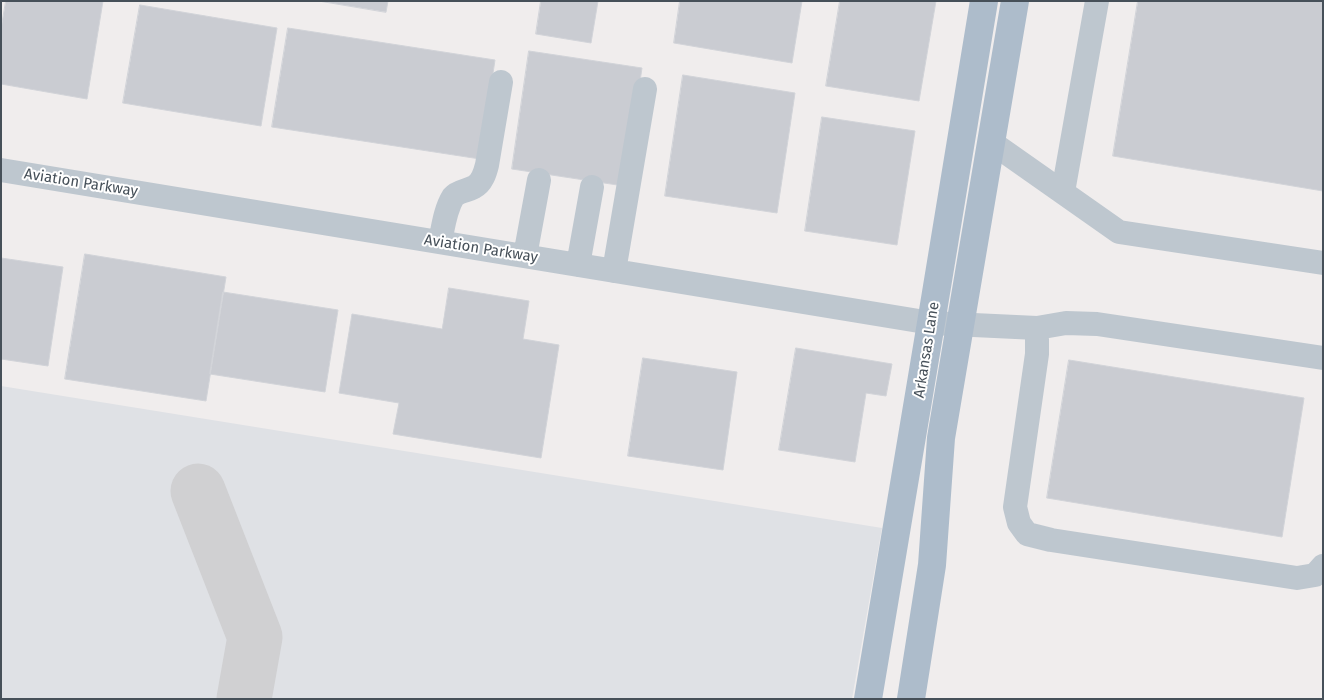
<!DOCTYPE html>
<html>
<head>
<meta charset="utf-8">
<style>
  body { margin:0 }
  #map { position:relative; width:1324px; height:700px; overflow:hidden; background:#f0eded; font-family:"Fira Sans",sans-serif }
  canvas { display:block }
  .frame { position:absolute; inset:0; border:2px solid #465059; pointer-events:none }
</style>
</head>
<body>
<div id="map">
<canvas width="1324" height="700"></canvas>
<div class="frame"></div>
</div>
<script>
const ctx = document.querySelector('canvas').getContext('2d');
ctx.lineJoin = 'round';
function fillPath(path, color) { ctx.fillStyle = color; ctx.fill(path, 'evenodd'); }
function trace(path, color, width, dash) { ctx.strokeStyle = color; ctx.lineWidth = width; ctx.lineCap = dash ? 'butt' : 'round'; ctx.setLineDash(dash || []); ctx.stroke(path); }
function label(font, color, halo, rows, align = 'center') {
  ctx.font = font + ' "Fira Sans",sans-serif'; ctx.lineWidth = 4; ctx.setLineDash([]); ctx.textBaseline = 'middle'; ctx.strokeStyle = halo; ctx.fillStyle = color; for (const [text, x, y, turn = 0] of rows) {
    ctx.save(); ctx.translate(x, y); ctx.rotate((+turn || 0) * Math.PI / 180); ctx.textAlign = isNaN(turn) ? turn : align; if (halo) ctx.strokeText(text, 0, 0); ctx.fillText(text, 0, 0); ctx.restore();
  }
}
fillPath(new Path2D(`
  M1 386 882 528 852 699H1Z`), '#dfe1e5');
trace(new Path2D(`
  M198 491 255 637 244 699`), '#d0d0d2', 55);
const building = new Path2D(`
  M6 1H103L87 99 1 84V29Z
  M319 1H388L386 12Z
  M541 1H598L591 43 536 34Z
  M680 1H802L792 63 674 43Z
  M840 1H936L919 101 826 86Z
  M1138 1H1323V191L1113 156Z
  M140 5 277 28 261 126 123 103Z
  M288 28 495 60 480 159 272 127Z
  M529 51 642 68 624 186 512 169Z
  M683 75 795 93 777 213 665 196Z
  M822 117 915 131 897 245 805 231Z
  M85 254 226 277 206 401 65 379Z
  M1 258 63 267 48 366 1 359Z
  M449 288 529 301 523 339 559 345 541 458 393 434 399 403 339 393 352 314 442 329Z
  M223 292 338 310 325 392 210 374Z
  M796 348 892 364 886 396 866 393 855 462 779 450Z
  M643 358 737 372 723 470 628 456Z
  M1069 360 1304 398 1282 537 1047 498Z`);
fillPath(building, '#caccd2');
trace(building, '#d1d3d8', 1);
trace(new Path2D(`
  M991 142 1119 232 1323 263
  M1 170 931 323 1037 328 1066 323 1097 324 1323 358
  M1063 192 1097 1
  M440 242C443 228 445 210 453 197 458 191 467 191 474 187 482 183 485 173 487 165L501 82
  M525 256 539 180
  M578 265 592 187
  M614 271 645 89
  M1037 328V354L1015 507 1019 523 1027 534 1051 540 1297 578 1315 575 1323 566`), '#bec7cf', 24);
trace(new Path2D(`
  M868 699 931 323 984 1
  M911 699 932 565 941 438 1015 1`), '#adbccb', 28);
label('15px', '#465059', '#fff', [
  ["Aviation Parkway",81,183,9],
  ["Aviation Parkway",481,249,9],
  ["Arkansas Lane",927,350,-81]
]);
</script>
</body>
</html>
